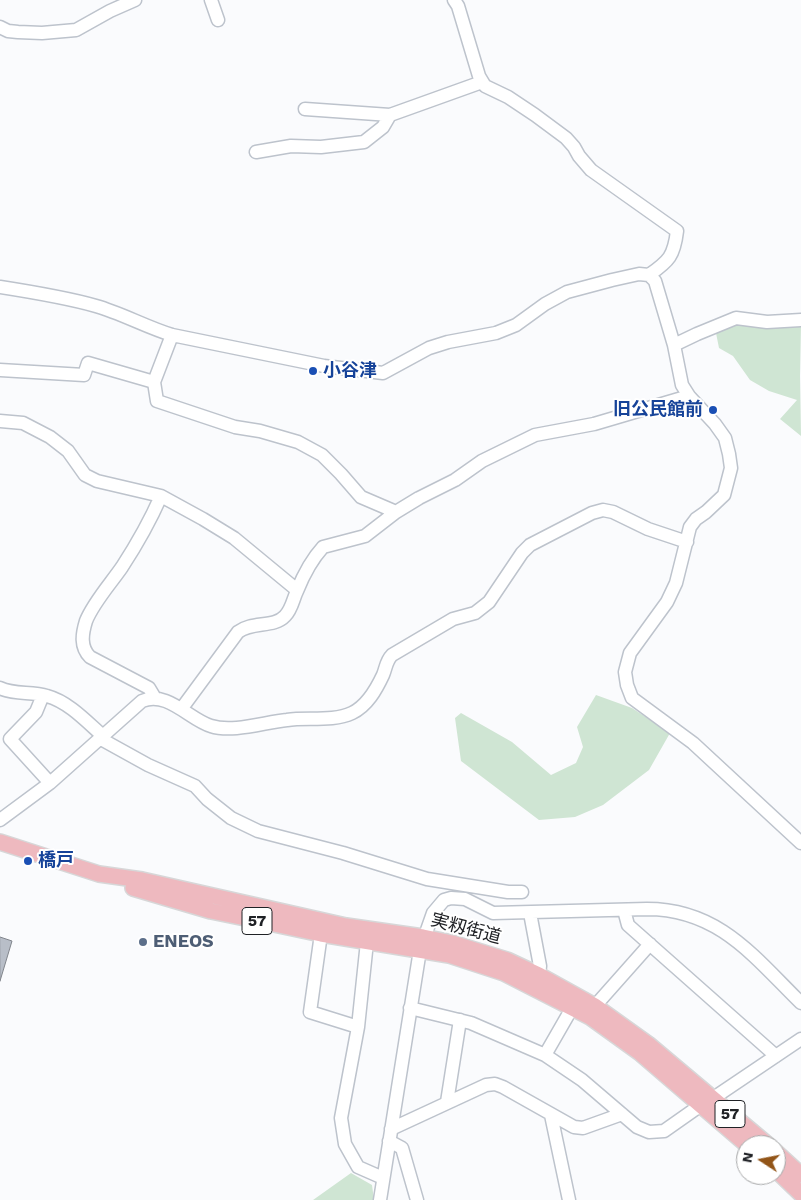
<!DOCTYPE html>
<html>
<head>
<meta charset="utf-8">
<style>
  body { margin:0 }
  #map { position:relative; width:801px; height:1200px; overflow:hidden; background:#fafbfd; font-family:"Work Sans",sans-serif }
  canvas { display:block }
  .north { position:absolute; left:736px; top:1135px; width:50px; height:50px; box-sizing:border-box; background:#fff; border:1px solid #a6a7a8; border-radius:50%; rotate:281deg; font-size:14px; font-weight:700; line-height:20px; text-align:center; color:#202226 }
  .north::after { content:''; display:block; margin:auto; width:18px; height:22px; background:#925518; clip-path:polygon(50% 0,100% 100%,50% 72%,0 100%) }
</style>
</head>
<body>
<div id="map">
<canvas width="801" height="1200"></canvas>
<div class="north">N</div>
</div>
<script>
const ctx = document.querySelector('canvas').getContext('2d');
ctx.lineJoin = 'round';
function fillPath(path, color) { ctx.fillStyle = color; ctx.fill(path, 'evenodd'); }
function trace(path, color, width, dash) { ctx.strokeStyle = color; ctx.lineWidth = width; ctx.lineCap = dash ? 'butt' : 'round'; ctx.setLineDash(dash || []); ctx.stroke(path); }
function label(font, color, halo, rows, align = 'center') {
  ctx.font = font + ' "Work Sans","Noto Sans JP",sans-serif'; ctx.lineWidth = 4; ctx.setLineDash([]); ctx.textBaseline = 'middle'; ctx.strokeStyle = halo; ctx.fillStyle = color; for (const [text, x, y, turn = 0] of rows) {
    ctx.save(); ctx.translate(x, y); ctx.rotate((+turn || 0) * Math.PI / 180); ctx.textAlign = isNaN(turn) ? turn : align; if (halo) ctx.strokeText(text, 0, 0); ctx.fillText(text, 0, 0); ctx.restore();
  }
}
fillPath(new Path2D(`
  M738 323 801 325 800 376 801 436 780 419 797 400 769 391 750 380 733 356 719 348 716 333Z
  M596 695 632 708 670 733 649 770 603 805 575 817 539 820 461 761 455 718 461 713 512 742 551 775 576 763 583 747 577 727Z
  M351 1173 372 1185 374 1200H313Z`), '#cfe5d3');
const building = new Path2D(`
  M0 937 12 941 0 981Z`);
fillPath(building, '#b8bec8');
trace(building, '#81858c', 1);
const minor = new Path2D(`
  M211 0 218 20
  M454 0 458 6 479 76 485 86 508 97 535 115 566 138 574 147 579 156 591 170 677 231C674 256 669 261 649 275
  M0 27 8 31 18 32 42 33 76 30 110 11 135 0
  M305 109 390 115 482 82
  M256 152 291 146 321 147 364 142 383 127 390 115
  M0 287C32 292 64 297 96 306 121 313 146 327 172 335L324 366 383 373 429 348 448 342 496 333 516 325 545 304 567 292 612 280 639 274 649 275 655 281 674 345 682 385 689 396 715 424 725 438 729 454 731 468 724 495 706 512 696 519 690 527 676 583 667 602 630 653 625 672 627 685 632 698 693 743 801 843
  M674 345 697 334 736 318 767 322 801 320
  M0 370 84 375 88 363 154 382 157 401 235 427 260 431 298 442 322 455 341 474 361 497 396 512 419 498 455 480 482 461 535 435 594 424 689 396
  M154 382 172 335
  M0 421 23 423 50 437 68 451 85 475 97 481 161 496 203 519 234 538 297 590
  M0 688C14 695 32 691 47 696 69 702 87 722 104 737
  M43 695 36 712 10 739 50 783
  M155 698 149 688 90 657C80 647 82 634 86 621 93 603 111 583 122 567 137 544 150 521 161 496
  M182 708 238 632C252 621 274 628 285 616 292 609 293 599 297 591 303 576 313 558 323 547L365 536 396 512
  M101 739 148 765 195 786 207 799 231 818 258 831 343 853 427 879 508 892H522
  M0 820 50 783 142 701C167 690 190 720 211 726 233 733 265 722 287 720 307 717 333 722 352 713 367 706 376 690 383 675 386 668 386 661 392 655L453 619 475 613 489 602 522 553 530 545 592 513 603 510 613 512 648 529 687 542
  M624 910 628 925 776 1056
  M530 913 540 966 539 975
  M321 934 310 1012 358 1027
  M367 942 358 1027 341 1118 345 1144 358 1167 383 1178
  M595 1006 650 944
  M410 1008 471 1023 545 1055 582 1080 637 1127 649 1132 664 1131 701 1105
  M545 1055 572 1008
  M712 1099 801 1039
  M447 1102 460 1020
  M551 1115 569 1200
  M391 1129 486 1085 495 1084 503 1087 574 1127 583 1128 622 1114
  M389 1141 402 1148 417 1200
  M380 1200 420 950 433 913 444 900 451 898 465 899 493 913 647 909C719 909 754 957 801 1003`);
const major = new Path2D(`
  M0 842 99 874 142 880 346 926 423 937 452 943 507 960 539 975 595 1006 648 1044 768 1145
  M133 888 211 911 255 920 321 934 449 955 504 973 590 1017 640 1053 747 1145
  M776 1152 801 1175
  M776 1170 801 1194`);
trace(minor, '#bdc3cc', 15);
trace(major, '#d7d7d8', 18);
trace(minor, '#fff', 12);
trace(major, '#eeb9bf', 15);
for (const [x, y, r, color] of [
  [313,371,5,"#1a4fb4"],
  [713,410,5,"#1a4fb4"],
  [28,861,5,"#1a4fb4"],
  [143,942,5,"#5c6f8a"]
]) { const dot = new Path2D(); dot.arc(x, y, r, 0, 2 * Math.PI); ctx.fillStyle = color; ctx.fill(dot); trace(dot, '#fff', 2); }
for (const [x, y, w] of [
  [257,921,30],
  [730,1114,30]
]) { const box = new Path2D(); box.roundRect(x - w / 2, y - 13.5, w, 27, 4); ctx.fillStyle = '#fff'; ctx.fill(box); trace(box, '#202226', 1); }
label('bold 16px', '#202226', null, [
  ["57",257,921],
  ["57",730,1114]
]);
label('bold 18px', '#164399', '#fff', [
  ["小谷津",323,371],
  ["旧公民館前",703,410,"right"],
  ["橋戸",38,861]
], 'left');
label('18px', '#202226', '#fff', [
  ["実籾街道",466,929,15]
]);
label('bold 18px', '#4e5e75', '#fff', [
  ["ENEOS",153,942]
], 'left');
</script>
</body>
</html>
